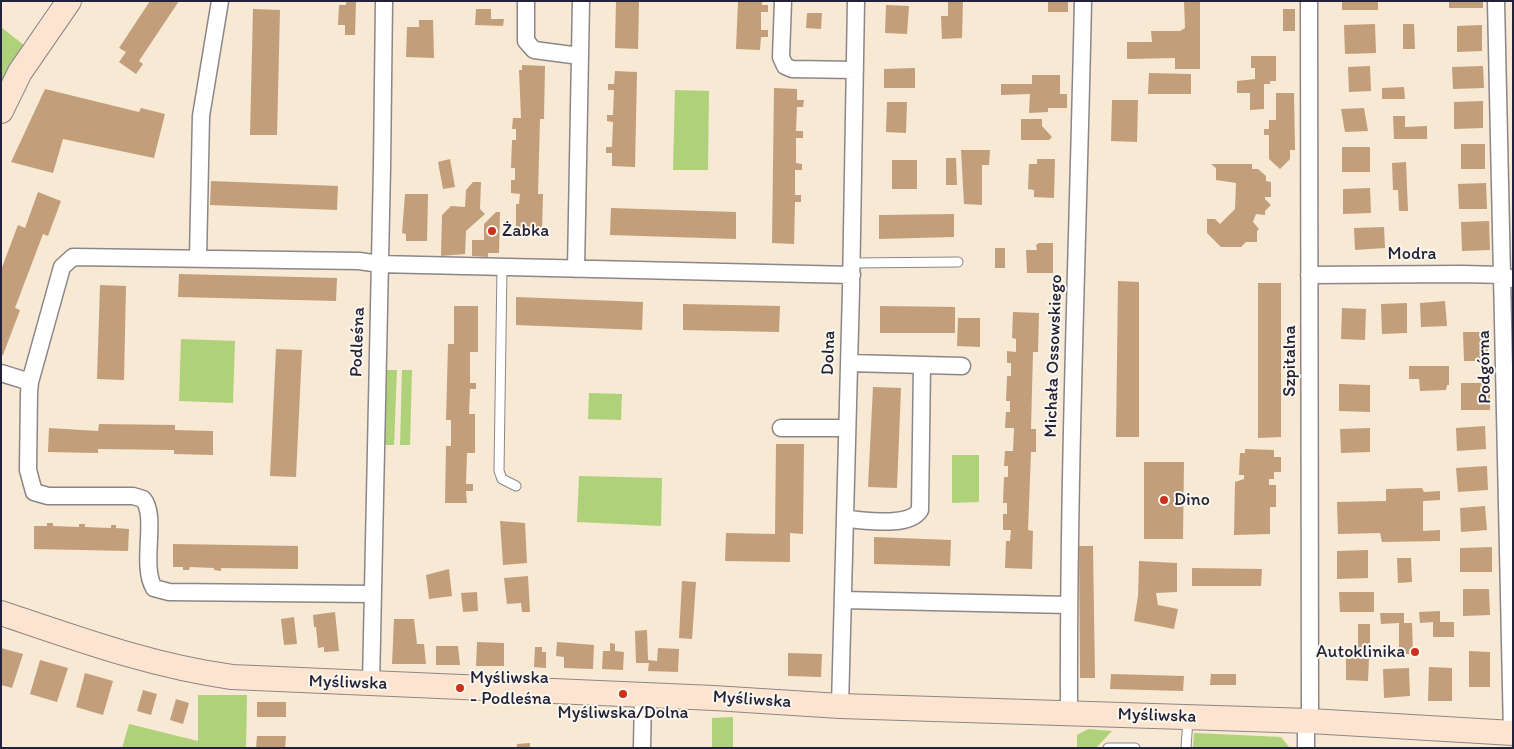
<!DOCTYPE html>
<html>
<head>
<meta charset="utf-8">
<style>
  body { margin:0 }
  #map { position:relative; width:1514px; height:749px; overflow:hidden; background:#f7e9d4; font-family:Itim,sans-serif }
  canvas { display:block }
  .frame { position:absolute; inset:0; border:2px solid #22223b; pointer-events:none }
</style>
</head>
<body>
<div id="map">
<canvas width="1514" height="749"></canvas>
<div class="frame"></div>
</div>
<script>
const ctx = document.querySelector('canvas').getContext('2d');
ctx.lineJoin = 'round';
function fillPath(path, color) { ctx.fillStyle = color; ctx.fill(path, 'evenodd'); }
function trace(path, color, width, dash) { ctx.strokeStyle = color; ctx.lineWidth = width; ctx.lineCap = dash ? 'butt' : 'round'; ctx.setLineDash(dash || []); ctx.stroke(path); }
function label(font, color, halo, rows, align = 'center') {
  ctx.font = font + ' Itim,sans-serif'; ctx.lineWidth = 4; ctx.setLineDash([]); ctx.textBaseline = 'middle'; ctx.strokeStyle = halo; ctx.fillStyle = color; for (const [text, x, y, turn = 0] of rows) {
    ctx.save(); ctx.translate(x, y); ctx.rotate((+turn || 0) * Math.PI / 180); ctx.textAlign = isNaN(turn) ? turn : align; if (halo) ctx.strokeText(text, 0, 0); ctx.fillText(text, 0, 0); ctx.restore();
  }
}
fillPath(new Path2D(`
  M1 27 25 46 1 96Z
  M675 90 709 91 708 170H673Z
  M181 339 235 341 233 403 179 401Z
  M386 370H397L394 445H384Z
  M402 370H412L410 445H400Z
  M589 393 622 394 621 420 588 419Z
  M952 455H979V502L952 503Z
  M579 476 662 478 661 526 577 522Z
  M198 695H247L246 748H122L129 724 198 741Z
  M733 717V748H712V718Z
  M1088 729 1112 731 1096 748H1077V735Z
  M1194 733 1281 737 1290 748H1193Z`), '#afd179');
fillPath(new Path2D(`
  M150 1H179L139 61 143 64 136 74 119 62 126 52 119 48Z
  M346 1H356L355 35H345V25H338L339 5H346Z
  M616 1H639L638 49 615 48Z
  M738 1H762V5H768V12H761V30H768V37H761L760 50 736 49Z
  M948 1H963L962 38 942 39 941 16H948Z
  M1048 1H1068V12H1048Z
  M1184 1H1200V69H1175V58L1127 59V42H1152L1151 31H1180L1185 28Z
  M1342 1H1378V10H1342Z
  M1449 1H1483V8H1449Z
  M886 5 909 6 907 34 885 33Z
  M253 9 280 10 277 135H250Z
  M476 9H491V19H504L503 26 475 25Z
  M1283 9H1295V31H1283Z
  M807 13H822L821 29 806 28Z
  M419 20H433L434 58 406 57 407 27H419Z
  M1375 24 1376 53 1345 54 1344 25Z
  M1403 24H1414L1415 49H1403Z
  M1482 25V51L1457 52V26Z
  M1251 56H1276V81H1270V84H1264V109L1250 110V93H1237V81L1255 79V68H1251Z
  M522 65 545 66 544 119H540L538 194H543L542 232H516V204H519L520 194 511 193V180H515V168H511L512 140H516V129H512L513 118H521L519 70H522Z
  M1370 66 1371 91 1349 92 1348 67Z
  M1483 66 1484 88 1453 89 1452 67Z
  M915 68V88H884V69Z
  M615 71 637 72 635 167 612 166V153H606V147H612L613 122 607 121V115H613L614 90H608V84H614Z
  M1149 73 1191 74V94H1148Z
  M1032 75H1060V94H1067V108H1048V112L1029 113 1030 94 1001 95V84H1032Z
  M1404 87 1405 99H1382V88Z
  M774 88 797 89V100H804L803 107H797L796 131H803V138H796V163L802 164V170H795V195H801V202H795L794 244 772 243Z
  M45 89 139 112 141 108 165 114 154 158 63 139 53 173 11 162Z
  M1276 93H1294L1295 150H1290V159L1280 169 1269 159V135H1264V129H1269V120H1276Z
  M1112 100H1138L1137 142 1111 141Z
  M1483 101V128L1454 129V102Z
  M887 102H907L906 133 886 132Z
  M1364 108 1368 131 1345 132 1341 109Z
  M1393 116H1405V127L1427 126V139H1394Z
  M1021 119H1042V126L1052 137 1049 140H1021Z
  M1461 144H1485V169H1461Z
  M1342 147H1370V172H1342Z
  M961 150H990L989 165H982V205L964 204Z
  M946 158H956L957 185H946Z
  M450 159 455 187 443 189 438 162Z
  M1037 159H1055L1054 198 1034 197V190L1028 189 1029 164H1037Z
  M892 160H917V189H892Z
  M1406 162 1408 211H1399L1398 190H1393L1392 163Z
  M1211 164H1252V169H1258L1266 176V181L1271 182V197H1265V199L1271 205 1265 211V215L1256 214 1253 222 1259 229 1257 231V242H1246L1241 247H1221L1207 233V219H1215L1220 224 1235 209 1236 183 1216 180V168Z
  M211 181 338 186 337 210 210 205Z
  M473 182H481L480 209 485 214 466 231 465 254 441 256 442 215 451 206 465 207 466 190Z
  M1486 183 1487 209H1459L1458 184Z
  M1370 188 1371 213 1343 214V189Z
  M38 192 61 201 48 236 43 234 15 308 20 310 3 355 1 354V270L18 225 25 228Z
  M405 194H428L427 241H406V234L402 233Z
  M611 208 736 212V239L610 235Z
  M496 212H500L499 253H488V257L472 256V240H484V224Z
  M954 214V237L879 239V215Z
  M1489 221 1490 250 1462 251 1461 222Z
  M1384 227 1385 248 1355 250 1354 228Z
  M1039 243H1053V273H1027L1026 250H1037L1036 245Z
  M995 248H1005V268H995Z
  M179 274 337 278 336 301 178 297Z
  M1118 281 1139 282V437H1116Z
  M1258 283H1281V437L1258 438Z
  M100 285 126 286 124 380 97 379Z
  M516 297 643 302 642 330 516 325Z
  M1445 301 1447 326 1421 327 1420 303Z
  M1407 303V333L1382 334 1381 304Z
  M683 304 780 306 779 332 683 330Z
  M454 306H478V352H470V383H476V389H470L469 414H475V453H467L466 484H473V491H466L467 503H445L446 446H451V420H446L448 344H454Z
  M880 306 955 307V333H880Z
  M1342 308 1366 309 1365 340 1341 339Z
  M1013 312 1039 313 1038 352H1033L1031 429H1036V452H1031L1028 530 1033 531 1032 569 1005 568 1006 541H1010L1011 530H1003V514H1007V503H1003L1004 477H1008V466H1004L1005 451H1013L1014 428H1005L1006 412H1010V401H1006L1007 376H1011V363H1007V351L1016 352V339L1012 338Z
  M958 318H980V347L957 346Z
  M1463 332H1488V361H1464Z
  M276 349 302 350 296 477 270 476Z
  M1409 366H1449V385H1447L1446 390 1420 391 1419 379H1409Z
  M1461 383H1490V410H1461Z
  M1339 384 1370 385V412L1339 411Z
  M873 387 901 388 897 488 868 487Z
  M99 424 175 425V430L213 431V455L174 454V450L98 449V453L48 452 49 428 98 431Z
  M1485 426 1486 449 1457 451 1456 428Z
  M1370 428V452L1341 453 1340 429Z
  M776 444H804L803 534 790 533V562L725 561 726 533 775 534Z
  M1245 449 1274 450V457H1281V472H1274V479H1269V485H1276V507H1270V534L1234 535 1235 482 1244 479V475H1239L1240 453H1245Z
  M1144 462H1184L1183 539H1144Z
  M1487 466 1488 490 1458 492 1456 468Z
  M1422 488 1424 492 1440 491V500L1423 501V531L1440 530V541L1382 542 1380 533 1338 534 1337 502 1386 501V489Z
  M1485 506 1487 530 1461 532 1460 508Z
  M500 521 525 523 527 563 503 565Z
  M47 523H53V526L79 527V524H85V527L111 528V525H116V528L129 529 128 551 34 549V526H47Z
  M874 537 951 540 950 566 874 564Z
  M173 544 298 546V569L221 568V571L214 570V568L190 567 189 570H183V567H173Z
  M1079 546H1093L1095 678H1080Z
  M1492 547V572H1460V548Z
  M1368 550V578L1337 579V551Z
  M1397 558H1411L1412 582 1398 583Z
  M1139 561 1177 563V592L1156 593 1158 605 1178 609 1174 629 1134 621 1138 596Z
  M1192 568 1262 569 1261 586H1192Z
  M449 569 452 596 429 599 426 575Z
  M528 576 530 612H522L521 603 507 604 504 578Z
  M682 581 696 582 692 639 679 638Z
  M1463 589H1489L1490 615 1463 616Z
  M477 592 478 611 463 612 461 593Z
  M1339 592H1374V612H1340Z
  M1440 611V622H1454V637H1433V622L1420 623 1419 612Z
  M335 612 339 651 324 652V647L318 648 316 627H314L313 615Z
  M1380 613H1404V623H1412L1413 654H1399V623L1381 624Z
  M294 617 297 644 284 645 281 619Z
  M394 619H414L417 644H424L426 664H392Z
  M1358 624H1370V651H1358Z
  M647 630 648 660 657 661 658 648 679 649 678 672 648 671 649 663H636L635 631Z
  M477 642 504 643V666H476Z
  M557 642 594 645 593 669 564 668V657L556 656Z
  M610 643 615 644V651L624 652 623 670 602 669 603 651H610Z
  M436 646H458L460 665H436Z
  M535 647H542V652H546V668L534 667Z
  M1 648 23 654 12 688 1 685Z
  M1469 651 1490 652V687H1469Z
  M788 653 822 654 821 677 788 676Z
  M1346 658H1369L1368 681 1346 680Z
  M40 660 68 668 57 702 30 694Z
  M1429 667 1452 668V701H1428Z
  M1409 668 1410 696 1384 698 1383 669Z
  M85 673 113 681 103 715 76 707Z
  M1111 674 1184 676 1183 691 1110 689Z
  M1211 674H1236V685H1210Z
  M143 690 157 694 151 715 137 711Z
  M176 699 189 703 183 724 170 720Z
  M257 702H286V717H257Z
  M257 736H286L285 748H256Z
  M530 743V748H517V744Z`), '#c39e7a');
const lane = new Path2D(`
  M852 263 958 262
  M502 267 499 471 502 479 516 486
  M1108 748H1135
  M1186 748 1188 718`);
const street = new Path2D(`
  M526 1V41L534 50 580 56
  M783 1 781 57 785 66 792 69 855 70
  M1309 1 1310 721
  M1496 1 1512 733
  M198 258 201 116 220 1
  M378 264 852 275
  M576 269 581 1
  M1309 275 1462 274 1503 275 1511 279
  M849 363 962 366
  M1 373 30 382
  M781 428H847
  M846 519C865 520 909 528 920 510L922 365
  M372 594 169 592 154 588C140 565 158 516 143 499L133 496H48L34 492 28 470 29 393 30 382 62 267 73 257 359 261 380 264
  M843 600 1069 605
  M371 684 382 167 384 1
  M840 706 851 290 856 1
  M1069 713C1068 475 1078 238 1083 1
  M1306 721V748
  M642 748 643 695`);
const secondary = new Path2D(`
  M1 111 20 72 69 1
  M1 613C78 639 152 666 232 677L714 698 840 706 1310 721 1513 733`);
trace(lane, '#8c8688', 11);
trace(street, '#8c8688', 19);
trace(secondary, '#8c8688', 26);
trace(lane, '#fff', 9);
trace(street, '#fff', 16);
trace(secondary, '#fde4d1', 24);
for (const [x, y, r, color] of [
  [492,231,5,"#c8321e"],
  [1164,500,5,"#c8321e"],
  [1415,652,5,"#c8321e"],
  [460,688,5,"#c8321e"],
  [623,694,5,"#c8321e"]
]) { const dot = new Path2D(); dot.arc(x, y, r, 0, 2 * Math.PI); ctx.fillStyle = color; ctx.fill(dot); trace(dot, '#fbf7ec', 2); }
label('18px', '#22223b', '#fbf7ec', [
  ["Żabka",502,231],
  ["Dino",1174,500],
  ["Autoklinika",1405,652,"right"],
  ["Myśliwska",470,678],
  ["- Podleśna",470,699],
  ["Myśliwska/Dolna",623,713,"center"]
], 'left');
label('18px', '#22223b', '#fbf7ec', [
  ["Modra",1412,254],
  ["Podleśna",358,342,-88],
  ["Dolna",829,353,-88],
  ["Michała Ossowskiego",1054,356,-88],
  ["Szpitalna",1290,361,-90],
  ["Podgórna",1485,367,-91],
  ["Myśliwska",348,683,2],
  ["Myśliwska",752,700,4],
  ["Myśliwska",1157,716,2]
]);
</script>
</body>
</html>
